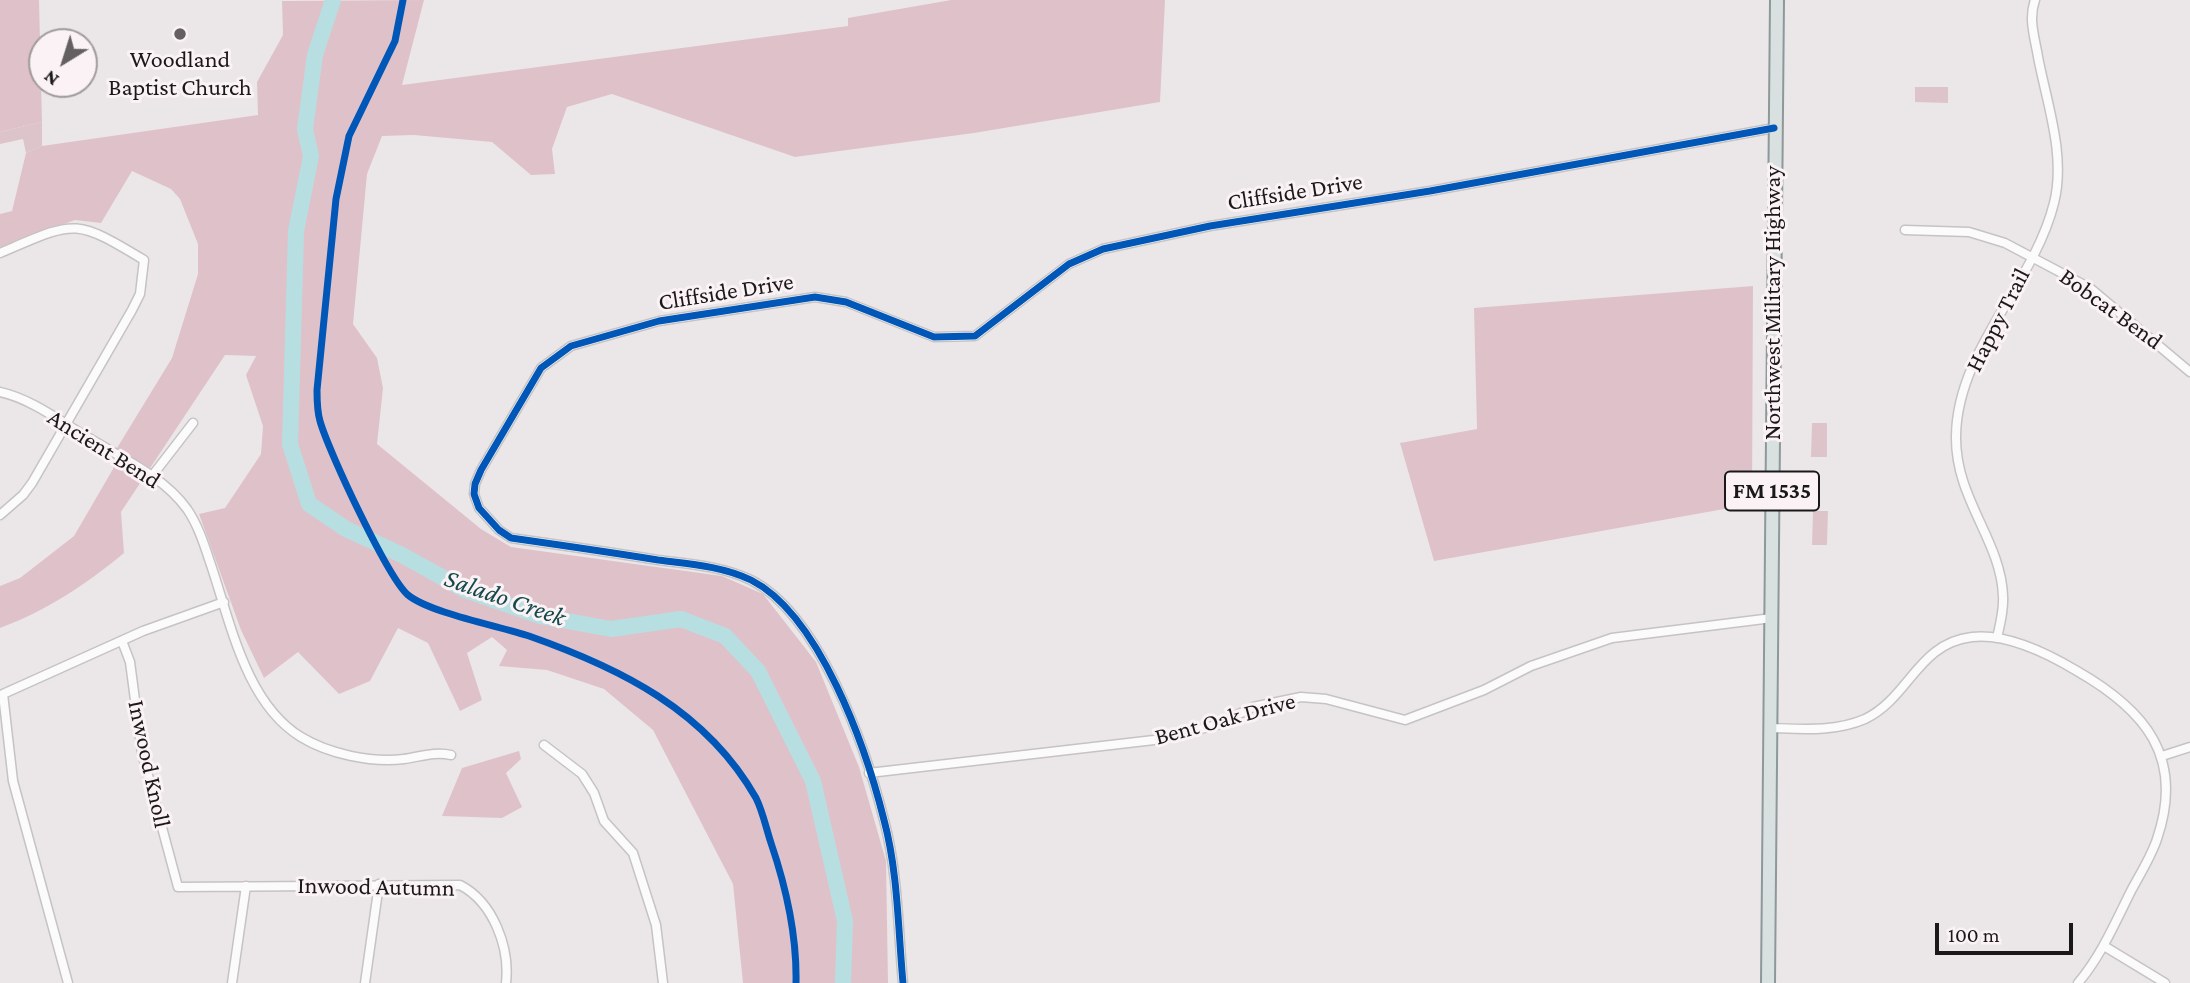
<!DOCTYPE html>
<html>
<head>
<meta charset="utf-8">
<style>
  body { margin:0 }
  #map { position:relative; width:2190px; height:983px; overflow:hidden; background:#ebe7e8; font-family:"Crimson Pro",serif }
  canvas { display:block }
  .north { position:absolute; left:28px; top:28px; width:70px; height:70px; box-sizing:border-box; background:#faf2f4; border:2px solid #a19b9c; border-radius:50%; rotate:218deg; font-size:19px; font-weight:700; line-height:28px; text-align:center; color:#1b1819 }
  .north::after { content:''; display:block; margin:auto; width:24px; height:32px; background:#646061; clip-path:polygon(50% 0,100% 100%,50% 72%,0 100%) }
  .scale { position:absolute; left:1935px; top:923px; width:138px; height:32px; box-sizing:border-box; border:4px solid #1b1819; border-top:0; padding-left:9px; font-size:21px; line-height:24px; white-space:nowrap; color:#1b1819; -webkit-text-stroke:5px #faf2f4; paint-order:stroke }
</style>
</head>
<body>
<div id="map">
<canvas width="2190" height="983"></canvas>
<div class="north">N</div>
<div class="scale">100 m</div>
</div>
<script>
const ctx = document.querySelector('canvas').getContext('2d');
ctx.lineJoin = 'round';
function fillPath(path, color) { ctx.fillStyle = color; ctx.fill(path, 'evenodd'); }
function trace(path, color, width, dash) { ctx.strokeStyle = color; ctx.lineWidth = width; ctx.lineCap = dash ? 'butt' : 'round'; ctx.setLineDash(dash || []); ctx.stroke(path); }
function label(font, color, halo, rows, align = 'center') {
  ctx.font = font + ' "Crimson Pro",serif'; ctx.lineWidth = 6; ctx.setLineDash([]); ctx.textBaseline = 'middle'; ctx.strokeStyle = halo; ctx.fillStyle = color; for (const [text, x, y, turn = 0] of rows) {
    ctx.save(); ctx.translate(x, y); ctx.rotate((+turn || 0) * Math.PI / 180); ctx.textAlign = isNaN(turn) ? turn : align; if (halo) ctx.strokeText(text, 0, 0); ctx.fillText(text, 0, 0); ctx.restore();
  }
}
fillPath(new Path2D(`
  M1915 87H1948V103L1915 102Z
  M42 122V146L26 153 23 139 0 144V132Z
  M1812 423H1827V457H1811Z
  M1813 511H1828L1827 545H1812Z`), '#ddc4ca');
fillPath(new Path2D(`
  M0 0H39L42 122 0 132Z
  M424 0 402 85 848 26V18L951 0H1165L1160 102 974 133 795 157 612 94 567 107 552 149 555 174 531 175 492 142 414 135 382 136 367 174 353 324 377 358 383 388 377 444 481 529 511 547 722 576 763 594 816 662 859 767 886 861 888 983H743L733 884 653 730 604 689 547 670 499 666 507 650 492 637 467 653 482 700 460 711 428 643 398 628 370 681 339 694 298 652 264 678 241 630 199 514 225 508 261 454 263 426 246 375 256 356 225 355 121 512 124 553C85 585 48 610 0 628V586L20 578 74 536 113 469 117 448 172 358 198 274V244L180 199 171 189 132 171 101 223 75 220 0 247V214L12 211 26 153 42 146 258 115 257 82 283 35 282 1Z
  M1753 286 1752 504 1434 561 1400 443 1477 429 1474 308Z
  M519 751 521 759 506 773 522 807 502 818 442 816 462 768Z`), '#dfc2c9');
trace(new Path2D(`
  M333 0 315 55 305 129 311 156 296 231 290 444 309 504 346 529 402 555 465 590 540 616 611 629 681 619 725 636 758 671 813 781 845 921 843 983`), '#b7dfe2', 16);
const street = new Path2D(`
  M1905 230 1969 232 2005 243 2090 288 2190 372
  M0 253C75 221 73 217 144 260L140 294 132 310 32 483 23 495 0 515
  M0 392C32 399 61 422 89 438 123 459 163 476 187 509 198 525 204 544 210 562 230 620 245 703 301 737 329 754 371 763 404 759 419 757 435 751 451 755
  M152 476 193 423
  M1997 638C2000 624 2004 611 2003 596 2001 540 1955 499 1956 436 1957 350 2034 284 2054 203 2066 156 2047 104 2038 57 2035 38 2028 19 2035 0
  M122 641 130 662 142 753 178 887 460 885C493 902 510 947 506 983
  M1771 728C1802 729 1835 732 1865 719 1909 698 1918 643 1972 637 2007 633 2047 653 2077 671 2145 710 2185 757 2157 839 2151 857 2140 874 2131 891 2115 923 2101 956 2078 983
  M544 745 582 774 594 793 604 821 633 853 656 925 663 983
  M2162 756 2190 747
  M869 773 1154 740 1217 725 1253 707 1301 697 1326 699 1405 720 1484 690 1531 666 1612 638 1772 618
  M2104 946 2165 983
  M68 983 13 781 3 694 143 631 224 602
  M232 983 246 886
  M365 983 379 884
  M903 983C898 929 898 872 884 820 866 748 820 615 751 580 722 566 689 564 658 560 609 552 560 545 511 538L499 530 479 508 474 494 475 484 481 470 541 368 571 346 659 321 815 297 846 302 934 337 975 336 1069 264 1103 249 1210 226 1430 191 1774 128`);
const primary = new Path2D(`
  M1768 983 1777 0`);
trace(street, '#c6c3c4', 11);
trace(primary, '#8d989a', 16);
trace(street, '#fcfbfc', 8);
trace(primary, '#d9e0e0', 12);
trace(new Path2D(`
  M403 0 395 41 349 136 336 199 317 390C317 400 317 411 320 421 328 450 388 578 408 595 430 613 499 626 529 636 620 668 706 710 756 798 763 812 766 828 771 843 786 887 797 936 796 983
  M903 983C898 929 898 872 884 820 866 748 820 615 751 580 722 566 689 564 658 560 609 552 560 545 511 538L499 530 479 508 474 494 475 484 481 470 541 368 571 346 659 321 815 297 846 302 934 337 975 336 1069 264 1103 249 1210 226 1430 191 1774 128`), '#0057b8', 7);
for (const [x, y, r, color] of [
  [180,34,7,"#646061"]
]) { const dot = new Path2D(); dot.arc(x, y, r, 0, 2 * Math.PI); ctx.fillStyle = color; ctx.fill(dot); trace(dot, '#faf2f4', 2.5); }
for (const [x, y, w] of [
  [1772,491,94]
]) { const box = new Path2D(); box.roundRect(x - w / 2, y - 19.5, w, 39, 5); ctx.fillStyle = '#faf2f4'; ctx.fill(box); trace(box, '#1b1819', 2); }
label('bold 23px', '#1b1819', null, [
  ["FM 1535",1772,491]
]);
label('24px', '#1b1819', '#faf2f4', [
  ["Woodland",180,60],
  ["Baptist Church",180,88]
]);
label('24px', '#1b1819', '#faf2f4', [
  ["Cliffside Drive",1295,192,-9],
  ["Cliffside Drive",726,292,-9],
  ["Northwest Military Highway",1773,303,-90],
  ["Bobcat Bend",2111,309,36],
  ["Happy Trail",1998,320,-63],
  ["Ancient Bend",104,449,32],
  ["Bent Oak Drive",1225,719,-15],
  ["Inwood Knoll",149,764,78],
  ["Inwood Autumn",376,887,1]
]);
label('italic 26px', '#14494c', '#faf2f4', [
  ["Salado Creek",505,598,19]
]);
</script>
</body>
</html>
